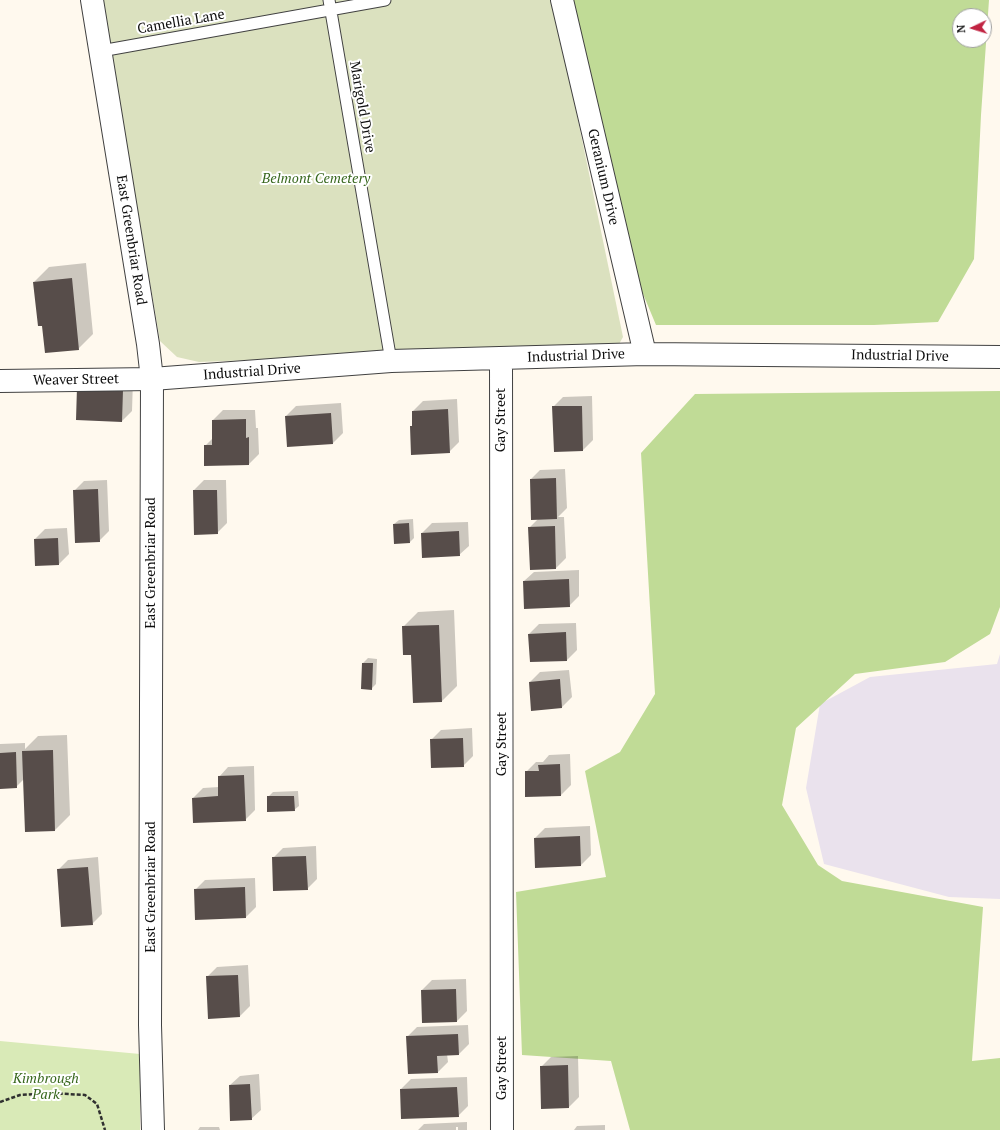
<!DOCTYPE html>
<html>
<head>
<meta charset="utf-8">
<style>
  body { margin:0 }
  #map { position:relative; width:1000px; height:1130px; overflow:hidden; background:#fff9ee; font-family:"PT Serif",serif }
  canvas { display:block }
  .north { position:absolute; left:952px; top:8px; width:40px; height:40px; box-sizing:border-box; background:#fff; border:1px solid #9f9f9f; border-radius:50%; rotate:266deg; font-size:11px; font-weight:700; line-height:16px; text-align:center; color:#0e0e0e }
  .north::after { content:''; display:block; margin:auto; width:14px; height:18px; background:#c12342; clip-path:polygon(50% 0,100% 100%,50% 72%,0 100%) }
</style>
</head>
<body>
<div id="map">
<canvas width="1000" height="1130"></canvas>
<div class="north">N</div>
</div>
<script>
const ctx = document.querySelector('canvas').getContext('2d');
ctx.lineJoin = 'round';
function fillPath(path, color) { ctx.fillStyle = color; ctx.fill(path, 'evenodd'); }
function trace(path, color, width, dash) { ctx.strokeStyle = color; ctx.lineWidth = width; ctx.lineCap = dash ? 'butt' : 'round'; ctx.setLineDash(dash || []); ctx.stroke(path); }
function label(font, color, halo, rows, align = 'center') {
  ctx.font = font + ' "PT Serif",serif'; ctx.lineWidth = 4; ctx.setLineDash([]); ctx.textBaseline = 'middle'; ctx.strokeStyle = halo; ctx.fillStyle = color; for (const [text, x, y, turn = 0] of rows) {
    ctx.save(); ctx.translate(x, y); ctx.rotate((+turn || 0) * Math.PI / 180); ctx.textAlign = isNaN(turn) ? turn : align; if (halo) ctx.strokeText(text, 0, 0); ctx.fillText(text, 0, 0); ctx.restore();
  }
}
fillPath(new Path2D(`
  M1000 654V899L949 897 824 864 806 788 820 704 870 677 997 664Z`), '#eae2ed');
fillPath(new Path2D(`
  M0 1041 140 1054V1130H0Z`), '#d9eab7');
fillPath(new Path2D(`
  M571 0H989L981 115 974 259 938 322 874 325H656L641 289ZM960 16H984V40H960Z
  M1000 391V607L990 634 945 662 855 674 796 728 782 805 818 865 842 881 983 907 972 1061 1000 1058V1130H630L611 1061 522 1055 516 892 606 877 585 771 620 752 655 694 641 453 695 394Z`), '#c0db96');
fillPath(new Path2D(`
  M102 0H553L623 337 618 346 199 362 177 357 160 341Z`), '#dbe1bf');
fillPath(new Path2D(`
  M86 263 93 334 78 349 43 325 34 282 49 267Z
  M133 380 132 411 122 421 77 419Z
  M592 396 593 440 583 450 553 407 563 397Z
  M457 399 459 442 449 452 411 427 413 424V411L423 401Z
  M341 403 343 433 333 443 286 416 296 406Z
  M223 410H255L256 428H258L259 454 249 464 205 446 213 438V420Z
  M565 469 567 508 558 517H564L566 558 556 568 529 528 538 519 531 479 540 470Z
  M107 480 109 531 99 541 74 491 84 481Z
  M204 480H226L227 523 217 533 194 490Z
  M413 519 414 538 410 542 394 524 399 520Z
  M468 522 469 546 459 555 422 533 432 523Z
  M67 528 69 554 59 564 35 539 45 529Z
  M579 570V596L569 606 524 581 534 572Z
  M454 610 457 686 442 701 412 654 403 627 418 612Z
  M576 623 577 650 567 660 529 634 539 624Z
  M368 658 377 659 376 684 371 689 363 663Z
  M569 670 572 697 562 707 532 709 530 682 540 672Z
  M472 728 473 756 463 766 431 740 441 730Z
  M67 735 70 815 55 830 24 779 16 787 0 788V744L25 743V749L38 736Z
  M570 754 571 785 561 795 526 796V772L536 762H543L549 755Z
  M254 766 255 810 245 820 193 798 203 788 219 787V777L228 767Z
  M298 791 299 806 294 810 268 797 273 792Z
  M590 826 591 855 581 865 536 867 535 838 545 828Z
  M316 846 317 879 307 889 273 858 283 848Z
  M98 857 102 914 92 924 58 870 68 860Z
  M255 878 256 907 246 917 195 890 205 880Z
  M248 965 250 1006 240 1016 207 977 217 967Z
  M466 979 467 1011 457 1021 422 990 432 980Z
  M468 1025 469 1044 459 1054H447L448 1062 438 1072 407 1037 417 1027Z
  M578 1056 579 1097 569 1107 541 1067 551 1057Z
  M259 1074 261 1110 251 1119 230 1085 240 1076Z
  M467 1077 468 1106 458 1116 401 1089 411 1079Z
  M467 1122V1130H458V1127H456V1130H418L424 1124Z
  M605 1125V1130H574L577 1126Z
  M200 1127H219L220 1130H198Z`), '#0003');
fillPath(new Path2D(`
  M72 278 79 350 45 353 42 326H38L33 282Z
  M77 387 123 390 122 422 76 420Z
  M552 406H582L583 451 554 452Z
  M448 409 450 453 411 455 410 426H412V411Z
  M331 413 333 444 287 447 285 416Z
  M246 419V438L249 437V465L204 466V445H212V420Z
  M556 478 557 519 531 520 530 479Z
  M98 489 100 542 75 543 73 490Z
  M193 490H217L218 534 194 535Z
  M409 523 410 543 394 544 393 524Z
  M555 526 556 569 530 570 528 527Z
  M459 531 460 556 422 558 421 533Z
  M58 538 59 565 35 566 34 539Z
  M569 579 570 607 524 609 523 581Z
  M439 625 442 702 413 703 411 655H403L402 626Z
  M566 632 567 661 530 662 528 634Z
  M362 663H373L372 690 361 689Z
  M560 679 562 708 531 711 529 682Z
  M463 738 464 767 431 768 430 739Z
  M53 750 55 831 25 832 22 751Z
  M16 752 17 788 0 789V753Z
  M560 764 561 796 525 797V771H539L538 765Z
  M244 775 246 821 193 823 192 798 218 796V776Z
  M267 796H294L295 811 267 812Z
  M580 836 581 866 535 868 534 838Z
  M306 856 308 890 273 891 272 857Z
  M88 867 93 925 61 927 57 869Z
  M245 887 246 918 195 920 194 889Z
  M238 975 240 1017 208 1019 206 976Z
  M456 989 457 1022 422 1023 421 990Z
  M458 1034 459 1055 437 1056 438 1073 408 1074 406 1036Z
  M568 1065 569 1108 541 1109 540 1066Z
  M250 1084 252 1120 230 1121 229 1085Z
  M457 1087 459 1117 401 1119 400 1089Z`), '#574d4a');
const service = new Path2D(`
  M329 0 391 361
  M101 51 385 0`);
const minor = new Path2D(`
  M562 0 645 354
  M501 358 502 1130
  M0 381 152 379 391 361 645 354 1000 357`);
const tertiary = new Path2D(`
  M92 0 148 344 152 379 150 1025 153 1130`);
trace(service, '#414141', 13);
trace(minor, '#414141', 24);
trace(tertiary, '#414141', 24);
trace(new Path2D(`
  M0 1102 20 1095 51 1093 85 1095 97 1104 105 1130`), '#303030', 2.5, [4, 2]);
trace(service, '#fff', 11);
trace(minor, '#fff', 22);
trace(tertiary, '#fff', 22);
label('14px', '#0e0e0e', '#fff', [
  ["Camellia Lane",181,22,-10],
  ["Marigold Drive",362,107,80],
  ["Geranium Drive",603,177,77],
  ["East Greenbriar Road",131,240,81],
  ["Industrial Drive",576,356,-2],
  ["Industrial Drive",900,356,1],
  ["Industrial Drive",252,372,-4],
  ["Weaver Street",76,380,-1],
  ["Gay Street",501,420,-90],
  ["East Greenbriar Road",151,563,-90],
  ["Gay Street",502,744,-90],
  ["East Greenbriar Road",151,887,-90],
  ["Gay Street",502,1068,-90]
]);
label('italic 14px', '#37671d', '#fff', [
  ["Belmont Cemetery",316,179],
  ["Kimbrough",46,1079],
  ["Park",46,1095]
]);
</script>
</body>
</html>
